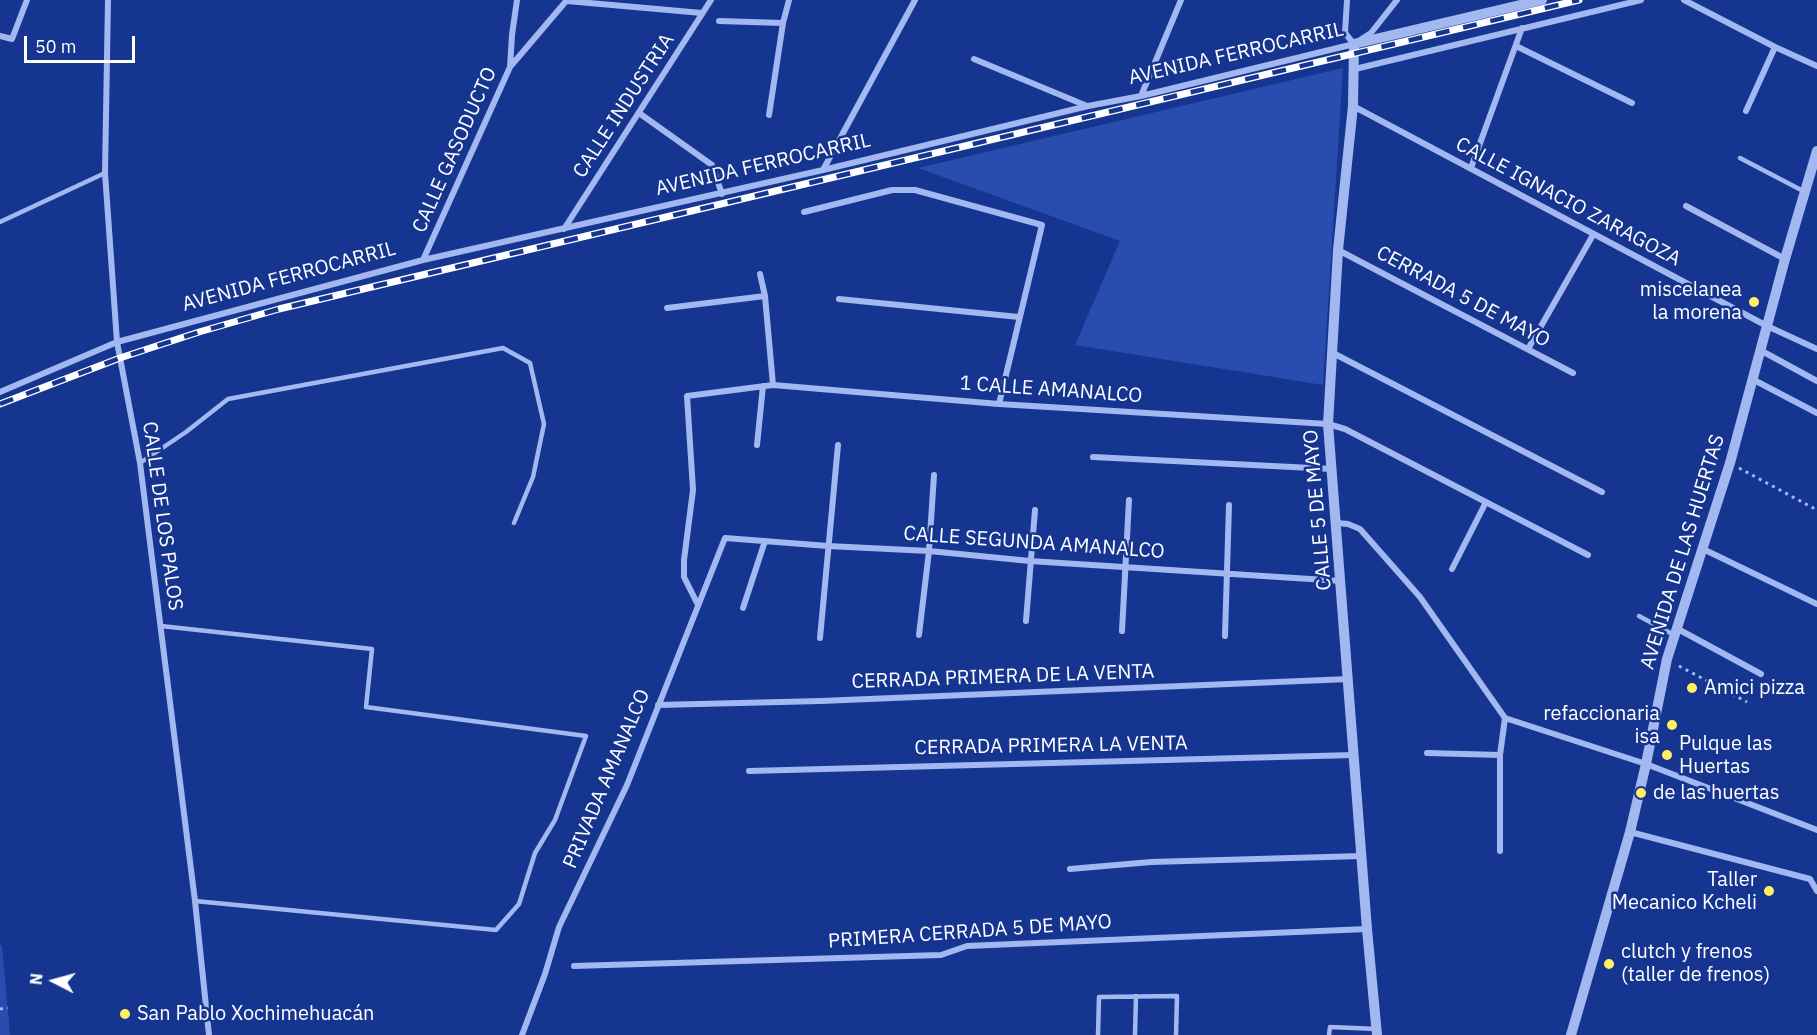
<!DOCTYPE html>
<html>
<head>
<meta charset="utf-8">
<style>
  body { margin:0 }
  #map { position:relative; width:1817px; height:1035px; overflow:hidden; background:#163590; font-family:"IBM Plex Sans",sans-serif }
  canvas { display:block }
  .north { position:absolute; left:24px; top:951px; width:60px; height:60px; -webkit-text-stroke:4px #163590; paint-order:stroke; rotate:276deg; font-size:16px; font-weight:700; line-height:24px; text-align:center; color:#fff }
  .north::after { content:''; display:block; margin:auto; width:21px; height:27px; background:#fff; clip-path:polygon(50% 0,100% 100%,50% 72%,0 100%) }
  .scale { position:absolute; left:24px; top:36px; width:111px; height:27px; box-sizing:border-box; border:3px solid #fff; border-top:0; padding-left:8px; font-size:18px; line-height:21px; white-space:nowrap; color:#fff; -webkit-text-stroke:4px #163590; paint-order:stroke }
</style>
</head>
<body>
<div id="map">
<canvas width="1817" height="1035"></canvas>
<div class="north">N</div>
<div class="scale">50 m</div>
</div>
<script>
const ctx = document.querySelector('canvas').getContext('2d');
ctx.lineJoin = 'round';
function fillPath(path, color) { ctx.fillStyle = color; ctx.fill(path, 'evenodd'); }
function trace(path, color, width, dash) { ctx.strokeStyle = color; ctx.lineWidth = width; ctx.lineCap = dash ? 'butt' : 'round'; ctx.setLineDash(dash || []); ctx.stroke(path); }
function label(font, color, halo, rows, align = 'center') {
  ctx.font = font + ' "IBM Plex Sans",sans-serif'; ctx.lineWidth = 5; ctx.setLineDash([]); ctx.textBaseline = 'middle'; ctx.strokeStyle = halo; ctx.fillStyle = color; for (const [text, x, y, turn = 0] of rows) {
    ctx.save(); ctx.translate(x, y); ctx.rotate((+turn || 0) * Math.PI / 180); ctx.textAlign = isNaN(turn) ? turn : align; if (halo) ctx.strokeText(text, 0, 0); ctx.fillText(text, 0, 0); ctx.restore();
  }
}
fillPath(new Path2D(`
  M1343 68 1323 385 1075 345 1120 241 918 168Z
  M0 945H2L10 1035H0Z`), '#294caf');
trace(new Path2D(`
  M1739 468 1817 510
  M1679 666 1747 702
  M0 1009 8 1008`), '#a3b8f0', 3, [3, 4.5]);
trace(new Path2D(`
  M1740 158 1805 192
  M0 222 105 173
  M140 463 186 432 228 399 503 348 530 363 544 424 533 477 514 523
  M1639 616 1674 635
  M161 626 372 649 366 707 586 736 555 820 535 853 519 904 496 930 195 901
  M1098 1035 1099 997 1177 996 1176 1035
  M1135 1035 1136 996
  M1329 1035 1330 1027 1377 1029`), '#a3b8f0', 4.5);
trace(new Path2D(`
  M108 0 105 173 117 342 140 463 195 901 209 1035
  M1347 0 1345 33 1354 44
  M1684 0 1775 47 1817 66
  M567 1 702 13
  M719 21 783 23
  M0 36 12 39 27 0
  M1516 46 1632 103
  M974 59 1087 106
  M510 67 512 35 517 0
  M1355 69 1641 0
  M1141 96 1181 0
  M1353 106 1767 326 1817 349
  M1746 111 1775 47
  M639 113 712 165 722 194
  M769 115 783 23 789 0
  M1471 168 1522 28
  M823 170 915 0
  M1686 206 1785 259
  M804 212 892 190H915L1042 225 999 404
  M564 229 711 0
  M1338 250 1573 373
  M423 260 510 67 567 0
  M760 274 765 296 773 385
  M839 299 1019 317
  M667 308 765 296
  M1528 349 1593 235
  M1760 350 1817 381
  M1331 352 1602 492
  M1752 379 1817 413
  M0 392 117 342 423 260 823 170 1088 106 1141 96 1354 44 1371 33 1397 0
  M757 445 763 386
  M1093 457 1332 469
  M1337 523 1348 524 1360 529 1420 597 1505 718
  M1703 549 1817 604
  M1452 569 1486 502
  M698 605 684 577V560L693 490 687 396 773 385 999 404 1328 424 1345 429 1588 555
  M743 608 765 541
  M1026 621 1035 510
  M1676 628 1761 674
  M1122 631 1129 500
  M919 635 929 551 934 475
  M1225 636 1229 505
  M820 638 838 445
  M658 705 821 701 1349 679
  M1505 718 1646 764 1817 830
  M1427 753 1500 755
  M749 771 1354 755
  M1630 832 1810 879 1817 891
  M1500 851V755L1505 718
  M1070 869 1151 862 1362 856
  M574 966 941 955 967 946 1367 929
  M522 1035 545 974 559 927 627 785 725 538 828 546 929 551 1030 561 1341 581`), '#a3b8f0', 6);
trace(new Path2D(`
  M1377 1035 1367 929 1328 424 1338 250 1353 106 1354 44 1542 0
  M1571 1035 1630 832 1646 764 1667 659 1730 463 1785 259 1817 151`), '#a3b8f0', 10);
const rail = new Path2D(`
  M0 404 120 358 199 332 279 309 1579 0`);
trace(rail, '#fff', 7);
trace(rail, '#163590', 4.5, [14]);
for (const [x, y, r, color] of [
  [1754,302,6,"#ffef62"],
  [1692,688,6,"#ffef62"],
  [1672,725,6,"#ffef62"],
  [1667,755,6,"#ffef62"],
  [1641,793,6,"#ffef62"],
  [1769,891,6,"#ffef62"],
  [1609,964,6,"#ffef62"],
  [125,1014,6,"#ffef62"]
]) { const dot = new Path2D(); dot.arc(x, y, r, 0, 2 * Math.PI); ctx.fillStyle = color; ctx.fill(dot); trace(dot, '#163590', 2); }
label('20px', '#fff', '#163590', [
  ["AVENIDA FERROCARRIL",1236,54,-13],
  ["CALLE INDUSTRIA",624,106,-57],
  ["CALLE GASODUCTO",455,150,-66],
  ["AVENIDA FERROCARRIL",763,165,-13],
  ["CALLE IGNACIO ZARAGOZA",1568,202,28],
  ["AVENIDA FERROCARRIL",289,277,-15],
  ["CERRADA 5 DE MAYO",1463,297,28],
  ["1 CALLE AMANALCO",1051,390,4],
  ["CALLE 5 DE MAYO",1318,510,-95],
  ["CALLE DE LOS PALOS",162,516,82],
  ["CALLE SEGUNDA AMANALCO",1034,543,4],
  ["AVENIDA DE LAS HUERTAS",1683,552,-73],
  ["CERRADA PRIMERA DE LA VENTA",1003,677,-2],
  ["CERRADA PRIMERA LA VENTA",1051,746,-1],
  ["PRIVADA AMANALCO",607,779,-67],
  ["PRIMERA CERRADA 5 DE MAYO",970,932,-4]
]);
label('20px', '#fff', '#163590', [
  ["miscelanea",1742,290,"right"],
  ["la morena",1742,313,"right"],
  ["Amici pizza",1704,688],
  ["refaccionaria",1660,714,"right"],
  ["isa",1660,737,"right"],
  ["Pulque las",1679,744],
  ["Huertas",1679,767],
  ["de las huertas",1653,793],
  ["Taller",1757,880,"right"],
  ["Mecanico Kcheli",1757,903,"right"],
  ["clutch y frenos",1621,952],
  ["(taller de frenos)",1621,975],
  ["San Pablo Xochimehuacán",137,1014]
], 'left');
</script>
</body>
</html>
